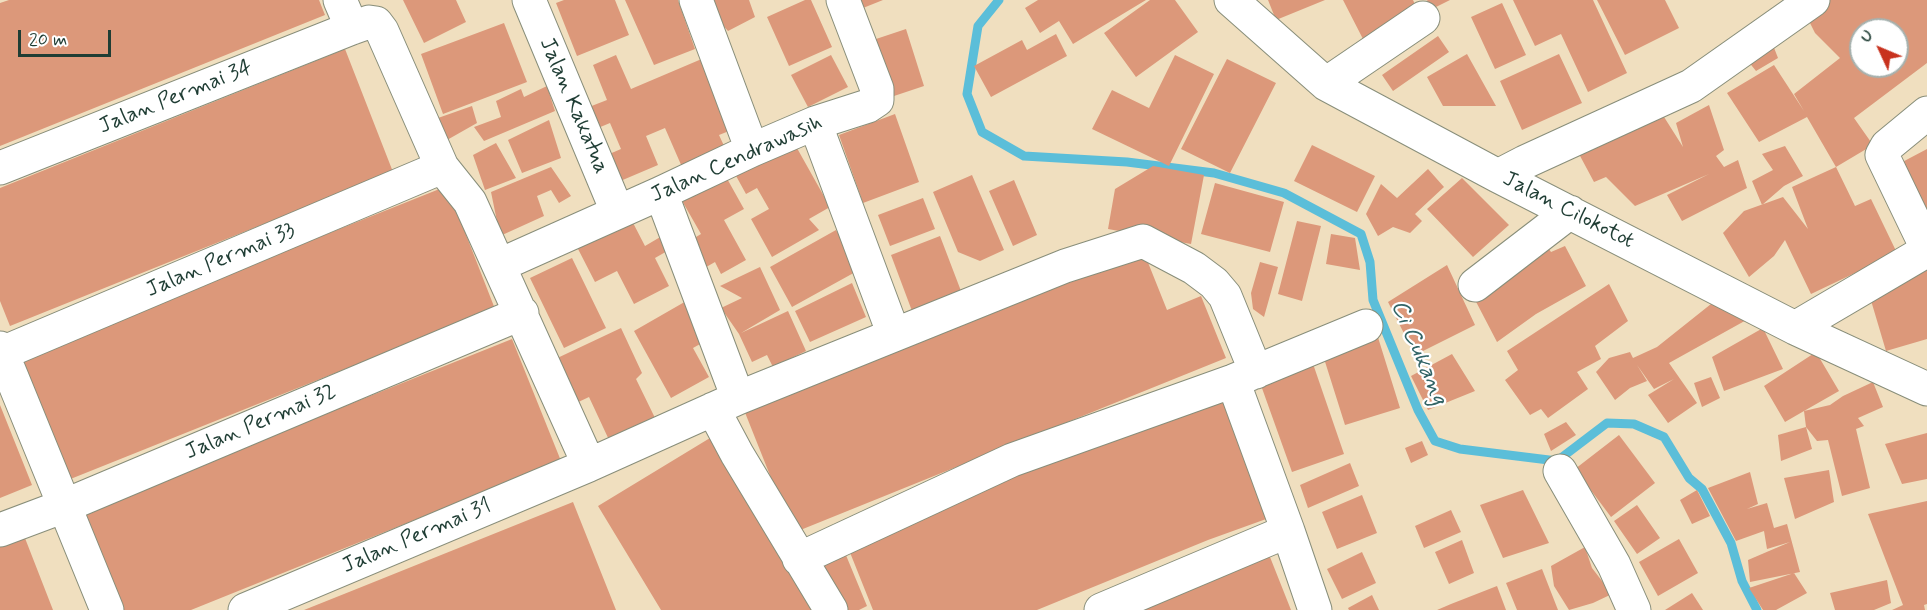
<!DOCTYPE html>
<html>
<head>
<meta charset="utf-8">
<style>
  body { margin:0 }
  #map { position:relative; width:1927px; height:610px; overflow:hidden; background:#f0dfbf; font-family:Mynerve,sans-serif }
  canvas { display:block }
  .north { position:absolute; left:1849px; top:18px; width:60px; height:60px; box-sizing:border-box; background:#fff; border:2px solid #a5b1ae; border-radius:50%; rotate:314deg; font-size:16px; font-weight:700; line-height:24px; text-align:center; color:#1f3d34 }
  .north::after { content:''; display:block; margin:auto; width:21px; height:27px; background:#c8321e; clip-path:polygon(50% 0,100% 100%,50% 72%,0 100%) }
  .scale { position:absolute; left:18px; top:30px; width:93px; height:27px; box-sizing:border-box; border:3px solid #1f3d34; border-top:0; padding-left:8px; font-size:18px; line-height:21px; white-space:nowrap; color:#1f3d34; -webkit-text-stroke:4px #fff; paint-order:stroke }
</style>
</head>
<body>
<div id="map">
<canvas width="1927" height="610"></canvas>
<div class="north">U</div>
<div class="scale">20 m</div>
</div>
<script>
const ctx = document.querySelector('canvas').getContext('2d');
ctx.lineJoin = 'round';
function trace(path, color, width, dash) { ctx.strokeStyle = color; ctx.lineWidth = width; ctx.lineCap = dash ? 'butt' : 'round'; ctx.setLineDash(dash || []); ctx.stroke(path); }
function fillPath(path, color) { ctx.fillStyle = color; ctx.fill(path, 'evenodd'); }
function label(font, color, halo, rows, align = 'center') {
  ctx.font = font + ' Mynerve,sans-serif'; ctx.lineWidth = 4.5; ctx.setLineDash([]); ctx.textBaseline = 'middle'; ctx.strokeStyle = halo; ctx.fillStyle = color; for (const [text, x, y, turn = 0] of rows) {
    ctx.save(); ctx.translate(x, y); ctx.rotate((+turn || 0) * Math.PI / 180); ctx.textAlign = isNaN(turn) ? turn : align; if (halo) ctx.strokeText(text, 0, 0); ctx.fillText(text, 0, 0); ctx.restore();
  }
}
trace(new Path2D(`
  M999 0 978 26 967 94 982 132 1024 156 1127 162 1214 173 1284 193 1361 234 1370 262 1373 300 1418 410 1435 441 1460 449 1557 461 1607 423 1634 424 1664 437 1689 478 1702 489 1731 543 1742 581 1757 610`), '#5bbed9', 9);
fillPath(new Path2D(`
  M9 0H319L325 15 0 146V3Z
  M403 0H456L466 22 424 43Z
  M564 0H615L629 35 577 56 556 3Z
  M625 0H678L695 49 654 65Z
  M708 0H749L755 17 728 31 710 11Z
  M805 0H811L832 47 789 66 767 17Z
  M854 0H883L858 10Z
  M1038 0H1146L1073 44 1059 21 1040 33 1025 8Z
  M1150 0H1175L1198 32 1136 77 1104 33Z
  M1268 0H1325L1276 20Z
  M1343 0H1413L1418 11 1363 39Z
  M1427 0H1450L1432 9Z
  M1513 0H1593L1627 73 1588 92 1561 34 1535 46Z
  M1597 0H1665L1679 28 1625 55Z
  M1822 0H1927V63L1854 118 1873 145 1836 167 1807 117 1759 142 1727 93 1774 65 1804 111 1794 94 1840 58 1815 33 1806 15ZM1861 30H1897V66H1861Z
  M1502 3 1526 55 1495 69 1471 17Z
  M504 23 527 82 443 114 421 54Z
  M906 29 924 86 885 99 867 42Z
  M1056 34 1067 56 991 97 974 66 1022 40 1027 50Z
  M1438 36 1449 52 1393 91 1382 75Z
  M1771 40 1778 58 1756 71 1744 56Z
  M345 49 393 172 10 326 0 301V188Z
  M1467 54 1496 106H1443L1427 77Z
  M1559 54 1582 103 1522 130 1500 81Z
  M616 55 631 89 704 58 734 129 719 135 725 148 682 167 665 128 646 136 658 165 618 182 607 155 621 149 610 123 598 128 589 107 607 100 593 65Z
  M831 55 848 87 808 107 791 75Z
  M1175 55 1214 74 1169 166 1092 129 1112 90 1149 108Z
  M1227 59 1276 83 1230 173 1181 149Z
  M547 86 555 111 484 141 474 127 501 117 496 101 521 89 524 97Z
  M1709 105 1724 150 1716 156 1724 167 1738 160 1747 188 1682 221 1667 195 1709 174 1635 206 1606 177 1594 182 1579 154 1659 109 1683 147 1676 123Z
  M472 106 477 123 447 140 438 118Z
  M895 114 919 182 863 203 839 135Z
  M549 120 561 158 522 173 508 140Z
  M793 141 830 207 809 219 819 230 772 257 751 219 769 209 757 188 746 194 735 174Z
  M496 143 516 178 485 190 473 155Z
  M1312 145 1375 176 1357 212 1294 181Z
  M1785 146 1803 176 1784 186 1762 205 1752 181 1773 170 1762 154Z
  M1927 149V238L1891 168Z
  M1153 166 1204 175 1191 244 1108 229 1115 189Z
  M551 167 571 196 559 203 551 190 537 196 544 216 500 236 491 192Z
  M1836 167 1855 206 1871 199 1897 253 1811 294 1785 240 1774 256 1749 277 1723 233 1744 211 1783 197 1808 229 1792 187Z
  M1428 169 1444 187 1415 214 1422 221 1410 233 1393 227 1378 236 1366 214 1381 184 1397 198Z
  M725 175 744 209 724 220 746 260 721 274 715 262 701 270 686 243 701 234 681 199Z
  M972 175 1004 250 980 261 958 252 933 192Z
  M1462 178 1509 225 1473 257 1427 209Z
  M1014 180 1037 235 1013 246 989 191Z
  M1215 183 1284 202 1270 252 1201 234Z
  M447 186 495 309 68 480 19 357Z
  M923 198 935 229 890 246 878 215Z
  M631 219 645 246 662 236 669 250 655 258 669 286 634 304 617 271 595 282 577 247Z
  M1297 221 1321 226 1302 301 1278 294Z
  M836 230 859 270 792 307 770 267Z
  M1331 234 1355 238 1360 270 1326 264Z
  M940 236 961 291 912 311 891 255Z
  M1543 240 1551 252 1565 246 1586 286 1536 314 1497 342 1472 294Z
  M1141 245 1167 310 1201 296 1226 358 793 533 742 405Z
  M572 258 606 328 564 348 530 278Z
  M1260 262 1278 267 1264 317 1253 309 1251 293Z
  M1447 265 1475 325 1415 355 1388 302Z
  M760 267 780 310 741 333 788 311 806 351 773 367 767 355 752 362 739 334 721 308 742 298 720 286Z
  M1927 268V339L1886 351 1867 287Z
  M852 283 866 317 810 342 795 311Z
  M1609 284 1628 321 1595 346 1601 359 1577 372 1588 389 1548 418 1541 409 1530 415 1505 380 1518 370 1507 351Z
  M688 300 709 339 693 348 709 377 671 398 634 331Z
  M1711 304 1750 318 1669 363 1697 403 1668 423 1648 395 1674 379 1654 389 1637 365 1647 381 1630 388 1615 400 1596 372 1609 358 1630 352 1633 358 1657 347Z
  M621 328 642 373 636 379 656 420 610 442 589 397 572 405 551 361Z
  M1763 328 1783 369 1724 391 1712 357Z
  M1376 331 1400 408 1345 425 1321 349Z
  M512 339 561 461 191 610H120L81 512Z
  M1816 352 1839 391 1804 411 1830 405 1843 396 1873 382 1883 407 1858 418 1864 426 1856 429 1870 488 1842 496 1828 440 1817 441 1806 427 1804 411 1785 422 1764 386Z
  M1452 354 1475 391 1428 410 1411 376Z
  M1311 358 1344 454 1292 472 1258 377Z
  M1711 377 1720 398 1702 407 1694 383Z
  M1230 386 1280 514 1208 540 1037 610H873L845 540Z
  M0 405 32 485 0 498Z
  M1566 422 1576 435 1551 451 1544 434Z
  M1806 427 1812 449 1781 461 1778 435Z
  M1927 433V479L1902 484 1885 444Z
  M1619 435 1655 483 1611 517 1575 469Z
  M710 438 814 610H661L598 506Z
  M1422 441 1428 455 1411 463 1405 448Z
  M1350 463 1359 486 1308 508 1300 485Z
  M1829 470 1834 502 1795 519 1784 478Z
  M1750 472 1758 504 1747 509 1767 503 1774 528 1787 524 1800 572 1750 582 1748 560 1790 542 1767 549 1764 531 1736 541 1708 488Z
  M1523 490 1549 543 1503 558 1480 505Z
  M1697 490 1710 516 1692 524 1680 500Z
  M1362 495 1377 533 1337 549 1322 512Z
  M1927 501V604L1924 605 1925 610H1892L1903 605 1868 514Z
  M573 502 616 610H304L359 588Z
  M1637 505 1660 538 1637 554 1614 521Z
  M1451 510 1461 532 1424 548 1415 526Z
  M23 533 53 610H0V542Z
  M1679 539 1698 573 1658 596 1639 562Z
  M1462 540 1474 573 1449 584 1435 552Z
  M1585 547 1592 568 1612 594 1593 603 1569 610 1554 586 1551 566Z
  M843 548 867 606 859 610H843L816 564Z
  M1268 552 1291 610H1125Z
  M1362 552 1376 583 1342 599 1327 569Z
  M1542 569 1558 610H1517L1506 583Z
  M1794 573 1807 593 1776 610H1763L1749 588Z
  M1887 580 1891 603 1874 610H1835L1830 593Z
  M1497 586 1506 610H1437L1451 604Z
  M1692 593 1703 610H1665Z
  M1372 595 1379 610H1349L1348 608Z`), '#dc987a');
const minor = new Path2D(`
  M340 0 352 28
  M529 0 617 211
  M696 0 752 150
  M1231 0 1326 84 1498 176 1795 328 1927 389
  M1326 84 1423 18
  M815 123 894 335
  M0 168 352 28 369 22 376 23 382 31 442 167 470 202 589 465
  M1498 176 1525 162 1691 86 1813 0
  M661 193 738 398
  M500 265 661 193 752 150 815 123 868 106 877 100V89L843 0
  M1475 285 1570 212
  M1795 328 1921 254 1924 249 1923 240 1882 155 1887 146 1927 113
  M0 348 107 610
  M0 354 442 167
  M1233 381 1288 531 1315 610
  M713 409 737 454 831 610
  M1560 471 1614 565 1634 610
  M0 530 64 506 522 313
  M799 559 1012 460 1233 381 1366 326
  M245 610 589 465 738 398 1065 266 1143 241 1194 268 1214 283 1225 296 1256 372
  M1101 610 1288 531`);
trace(minor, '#888e7a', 35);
trace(minor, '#fff', 33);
label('22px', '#1f3d34', '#fff', [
  ["Jalan Permai 34",176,98,-22],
  ["Jalan Kakatua",573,106,67],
  ["Jalan Cendrawasih",737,160,-24],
  ["Jalan Cilokotot",1568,211,27],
  ["Jalan Permai 33",221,261,-23],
  ["Jalan Permai 32",261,423,-23],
  ["Jalan Permai 31",417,537,-23]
]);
label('italic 24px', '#316466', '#fff', [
  ["Ci Cukang",1418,353,67]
]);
</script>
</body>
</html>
